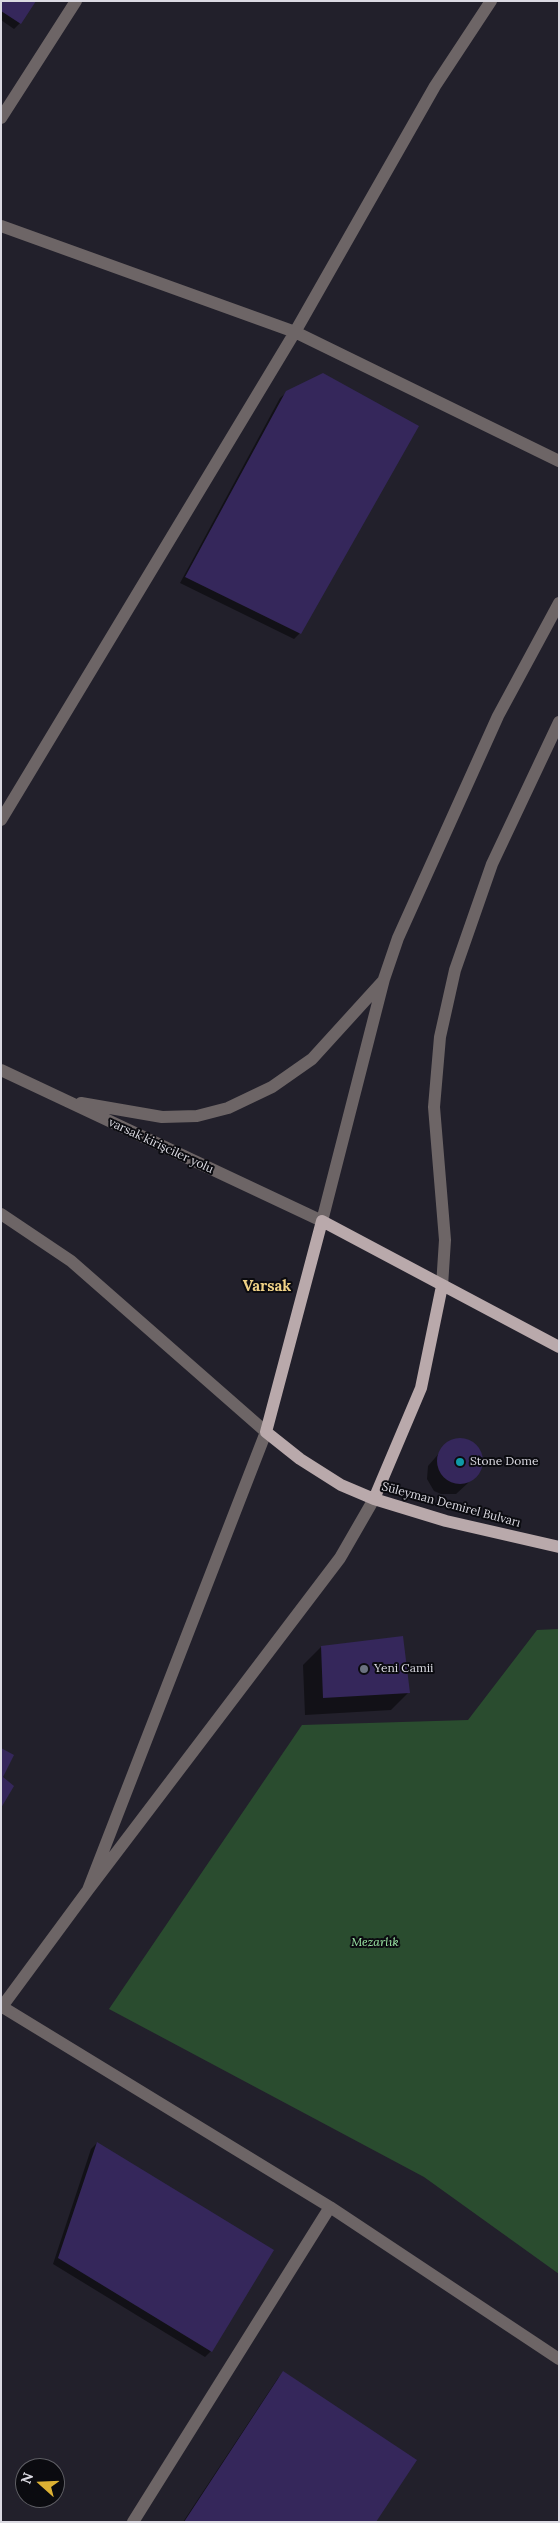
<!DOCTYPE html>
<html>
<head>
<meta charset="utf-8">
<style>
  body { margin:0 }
  #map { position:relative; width:560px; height:2523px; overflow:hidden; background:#22202b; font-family:Lora,serif }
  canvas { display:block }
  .frame { position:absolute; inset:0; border:2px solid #dbdae2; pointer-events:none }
  .north { position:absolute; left:15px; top:2458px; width:50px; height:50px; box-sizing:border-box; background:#0b0b10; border:1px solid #5e5e64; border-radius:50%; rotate:290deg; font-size:14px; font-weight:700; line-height:20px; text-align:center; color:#dbdae2 }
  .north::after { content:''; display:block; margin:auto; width:18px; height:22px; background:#ddb133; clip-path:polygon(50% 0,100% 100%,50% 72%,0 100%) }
</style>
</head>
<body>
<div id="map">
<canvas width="560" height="2523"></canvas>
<div class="frame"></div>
<div class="north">N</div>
</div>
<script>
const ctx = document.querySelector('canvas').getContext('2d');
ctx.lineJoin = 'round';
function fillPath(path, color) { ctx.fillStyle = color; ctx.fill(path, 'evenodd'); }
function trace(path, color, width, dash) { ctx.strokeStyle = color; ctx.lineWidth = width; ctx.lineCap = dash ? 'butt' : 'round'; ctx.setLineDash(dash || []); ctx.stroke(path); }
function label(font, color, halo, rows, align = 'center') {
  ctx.font = font + ' Lora,serif'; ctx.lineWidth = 4; ctx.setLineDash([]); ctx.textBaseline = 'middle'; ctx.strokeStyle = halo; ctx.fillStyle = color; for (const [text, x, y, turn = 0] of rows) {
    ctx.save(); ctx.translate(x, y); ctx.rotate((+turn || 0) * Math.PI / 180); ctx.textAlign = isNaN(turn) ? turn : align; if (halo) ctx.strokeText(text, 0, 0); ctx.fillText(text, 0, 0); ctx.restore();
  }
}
fillPath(new Path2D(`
  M559 1629V2274L424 2177 109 2009 302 1725 468 1720 537 1630Z`), '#2a4c2f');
fillPath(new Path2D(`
  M1 1 20 23 14 29 1 20Z
  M287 392 300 633 294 639 180 583 280 398Z
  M461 1439 474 1444 482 1457 480 1472 456 1494H441L434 1491 427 1479 428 1466 448 1443Z
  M321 1647 409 1692 391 1710 305 1715 303 1665Z
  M97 2143 211 2351 205 2357 53 2264 91 2149Z
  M283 2373 375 2522H183L278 2378Z`), '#0007');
fillPath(new Path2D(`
  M1 1H36L21 24 1 11Z
  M323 373 419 426 301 634 185 577 286 391Z
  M437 1461a23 23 0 1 1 46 0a23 23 0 1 1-46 0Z
  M403 1636 410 1693 323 1698 321 1646Z
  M1 1748 14 1755 3 1777 14 1786 1 1808Z
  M97 2142 274 2250 212 2352 58 2258Z
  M283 2371 417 2460 376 2522H184Z`), '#35275b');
trace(new Path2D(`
  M1 118 76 1
  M1 226 295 332 559 461
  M1 820 295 332 435 86 491 1
  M1 1070 322 1221 384 979 398 938 498 716 559 603
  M81 1103 162 1117 197 1116 228 1108 272 1087 312 1059 383 981
  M1 1214 71 1261 266 1432 88 1890
  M442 1286 445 1240 434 1107 440 1037 455 970 492 864 559 722
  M1 2006 330 2207 559 2359
  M1 2008 88 1890 340 1558 374 1499
  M133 2522 330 2207`), '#6d6566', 12);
trace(new Path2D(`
  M559 1347 322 1221 266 1432 300 1459 341 1485 374 1499 446 1521 559 1547
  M374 1499 421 1388 442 1286`), '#b9a9ab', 12);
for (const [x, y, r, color] of [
  [460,1462,5,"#0f9aa8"],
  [364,1669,5,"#6b7280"]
]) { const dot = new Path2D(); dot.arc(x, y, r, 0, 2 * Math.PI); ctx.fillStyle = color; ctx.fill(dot); trace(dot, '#0b0b10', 2); }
label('12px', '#dbdae2', '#0b0b10', [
  ["varsak kirişciler yolu",161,1146,25],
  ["Süleyman Demirel Bulvarı",451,1505,15]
]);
label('12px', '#dbdae2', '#0b0b10', [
  ["Stone Dome",470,1462],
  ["Yeni Camii",374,1669]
], 'left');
label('italic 12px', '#9eeba8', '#0b0b10', [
  ["Mezarlık",375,1943]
]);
label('bold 15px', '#efd186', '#0b0b10', [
  ["Varsak",267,1287]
]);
</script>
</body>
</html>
